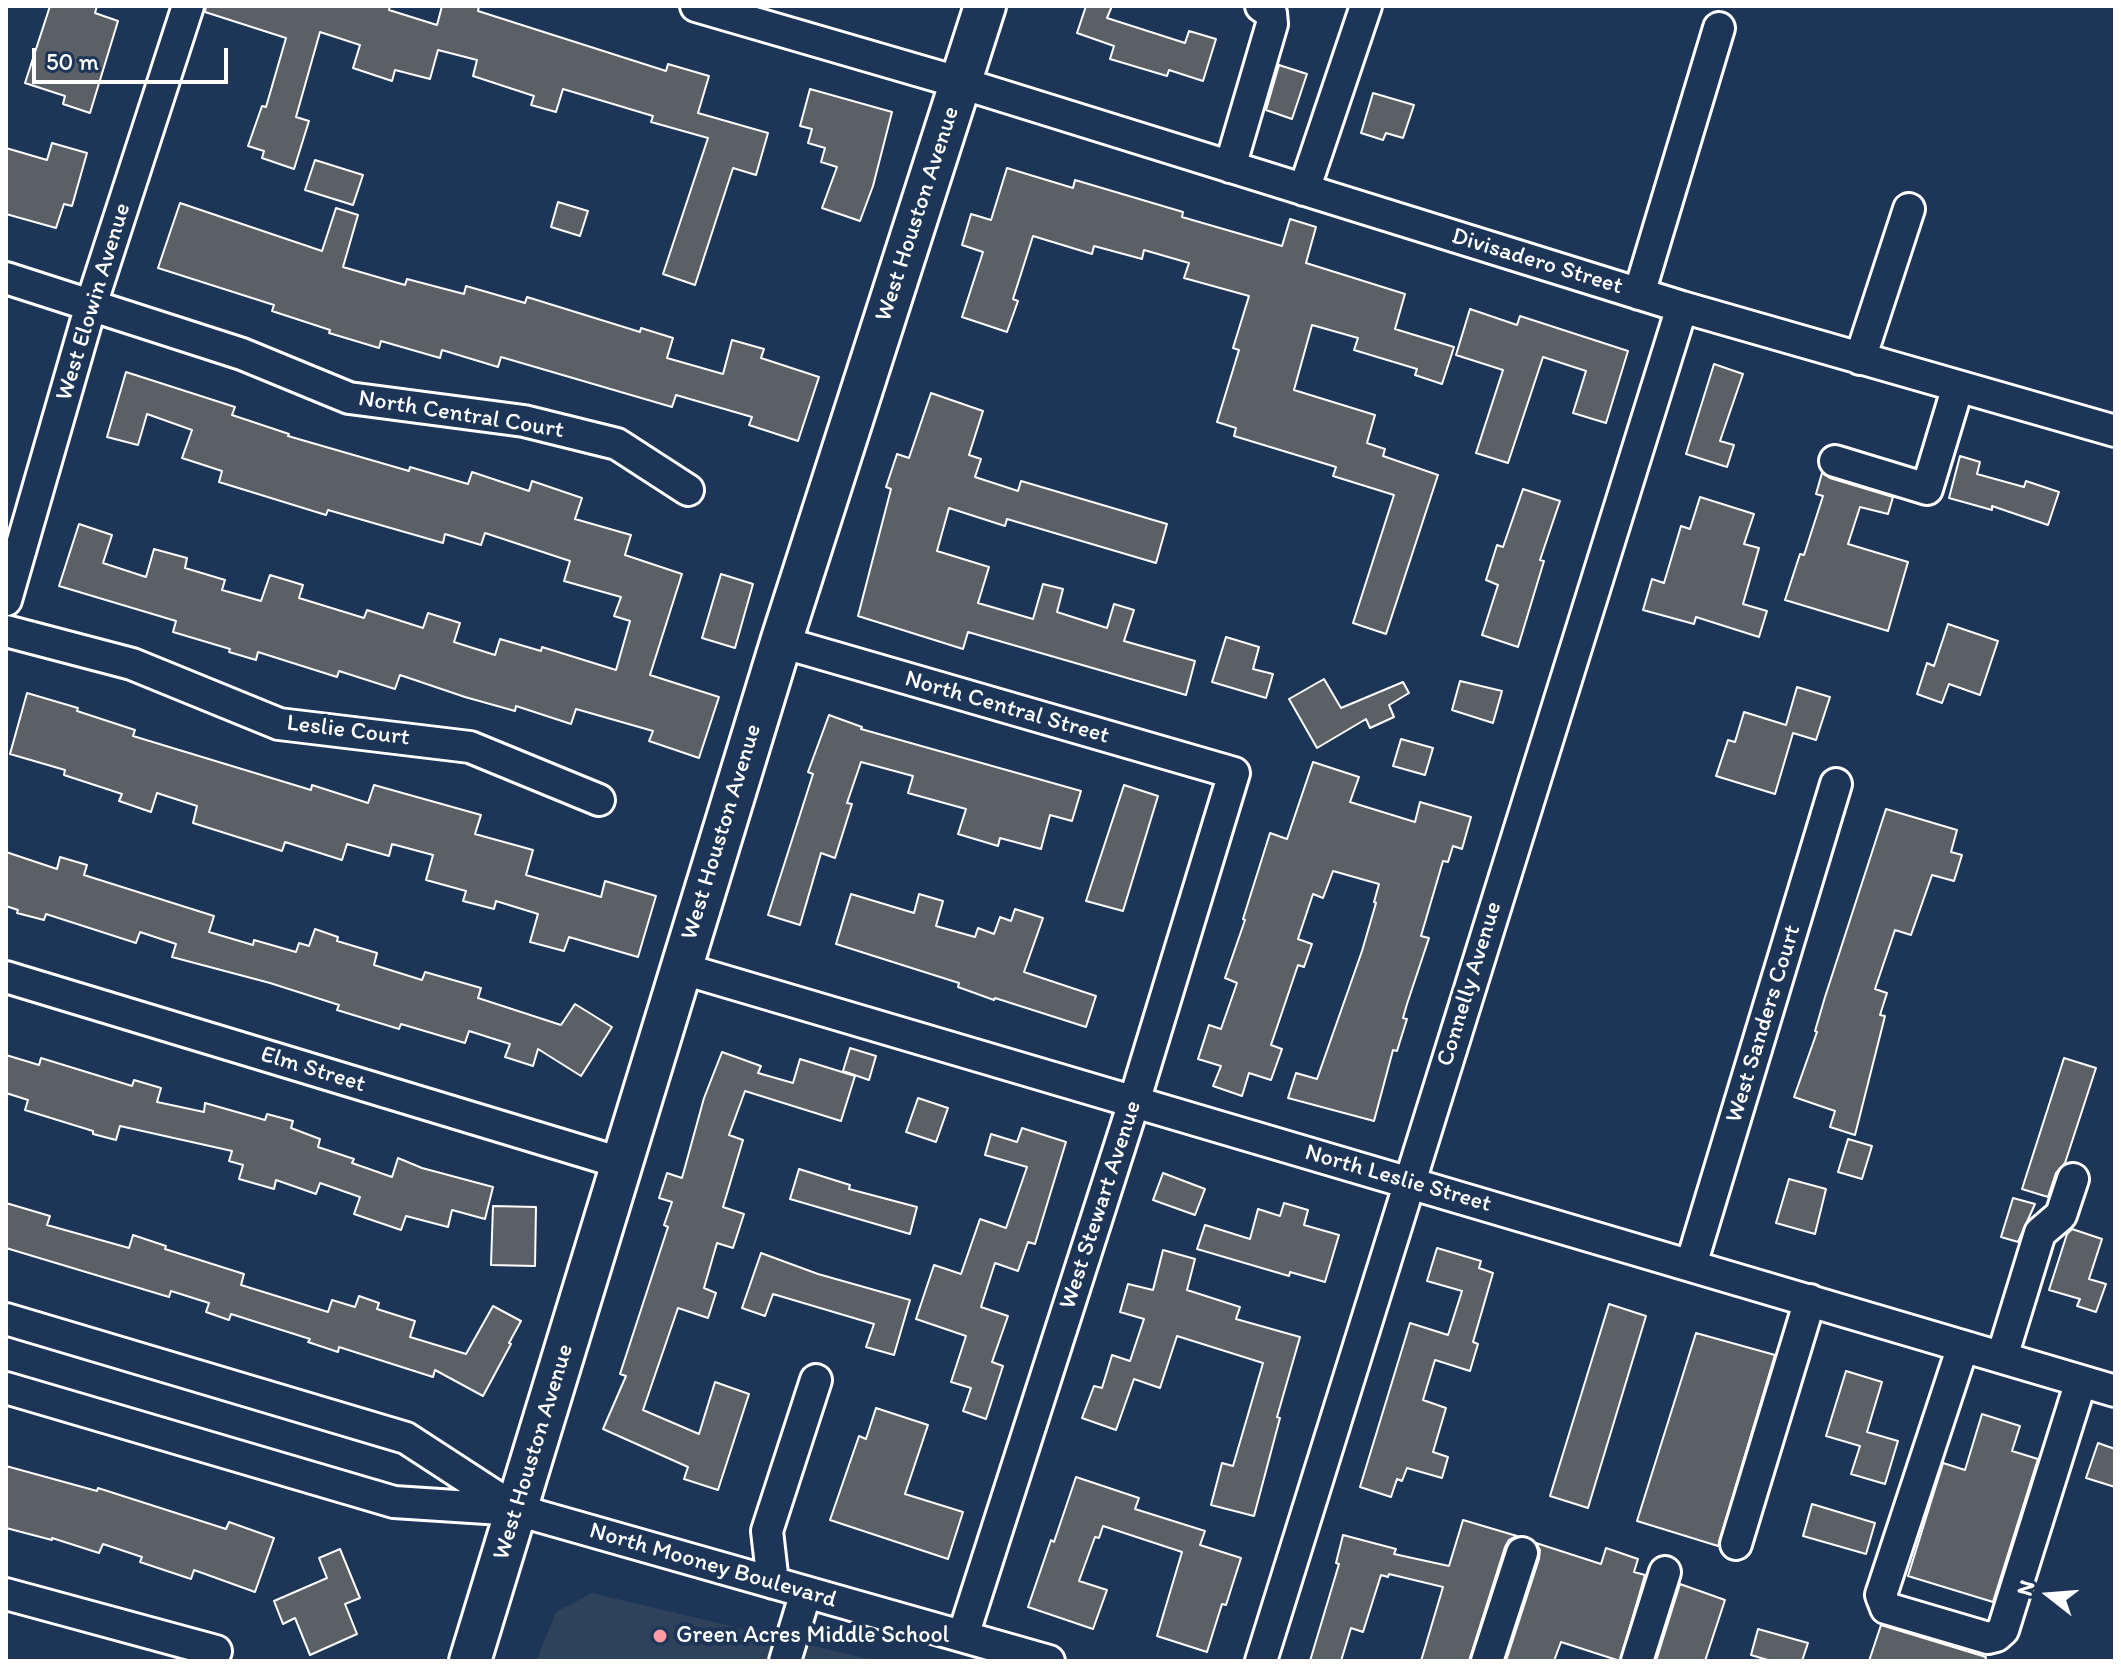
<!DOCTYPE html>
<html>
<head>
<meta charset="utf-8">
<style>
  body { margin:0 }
  #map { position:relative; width:2121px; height:1667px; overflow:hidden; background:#1d3557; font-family:Itim,sans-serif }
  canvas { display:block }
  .frame { position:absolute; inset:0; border:8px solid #fff; pointer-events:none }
  .north { position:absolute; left:2009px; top:1555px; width:80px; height:80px; -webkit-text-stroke:6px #1d3557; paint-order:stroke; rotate:287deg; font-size:22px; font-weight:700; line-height:32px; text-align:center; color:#fff }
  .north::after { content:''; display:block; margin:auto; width:28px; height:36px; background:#fff; clip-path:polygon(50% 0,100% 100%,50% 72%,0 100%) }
  .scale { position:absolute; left:32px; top:48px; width:196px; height:36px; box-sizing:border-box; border:4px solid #fff; border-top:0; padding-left:10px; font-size:24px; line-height:28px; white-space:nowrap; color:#fff; -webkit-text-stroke:6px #1d3557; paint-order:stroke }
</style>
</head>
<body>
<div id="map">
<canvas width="2121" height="1667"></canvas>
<div class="frame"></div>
<div class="north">N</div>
<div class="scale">50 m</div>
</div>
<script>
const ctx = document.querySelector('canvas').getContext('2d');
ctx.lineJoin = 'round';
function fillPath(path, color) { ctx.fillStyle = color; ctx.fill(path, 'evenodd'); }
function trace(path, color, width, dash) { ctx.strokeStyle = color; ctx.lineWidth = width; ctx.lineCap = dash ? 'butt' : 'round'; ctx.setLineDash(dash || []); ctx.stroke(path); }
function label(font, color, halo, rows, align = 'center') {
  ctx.font = font + ' Itim,sans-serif'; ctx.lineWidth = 8; ctx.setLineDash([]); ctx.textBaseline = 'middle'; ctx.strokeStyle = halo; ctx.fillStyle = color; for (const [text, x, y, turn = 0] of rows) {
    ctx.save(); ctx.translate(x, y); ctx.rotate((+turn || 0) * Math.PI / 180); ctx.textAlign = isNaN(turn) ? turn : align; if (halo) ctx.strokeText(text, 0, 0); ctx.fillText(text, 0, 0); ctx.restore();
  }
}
fillPath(new Path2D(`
  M592 1593 877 1661H536L556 1612Z`), '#2f425c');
const building = new Path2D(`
  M50 6H97L95 13 118 21 90 113 63 104 65 96 25 83Z
  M206 6H390L389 10 437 25 442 6H479L478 11 666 71 668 64 709 76 698 113 768 133 756 175 733 168 695 285 663 274 708 138 651 122 653 116 563 89 556 112 531 105 534 96 473 76 477 60 438 50 430 79 395 70 392 81 353 68 360 45 320 32 296 117 309 121 294 169 262 158 264 151 248 146 262 106 266 107 286 38 205 12Z
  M1086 6H1112L1107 18 1185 43 1189 31 1216 39 1203 81 1169 70 1167 76 1110 59 1114 46 1077 33Z
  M1279 65 1307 74 1292 119 1266 110Z
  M810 89 892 112 873 186 860 221 822 208 837 167 821 162 825 148 808 143 812 129 800 126Z
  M1373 93 1414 105 1403 138 1386 133 1383 140 1361 133Z
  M52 143 87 153 72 206 64 204 56 228 6 214V148L47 160Z
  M315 160 363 175 353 205 305 190Z
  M1007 168 1073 188 1075 180 1183 212 1182 217 1282 246 1290 219 1316 227 1306 263 1405 294 1395 329 1454 347 1442 384 1415 375 1417 369 1354 350 1358 338 1312 325 1294 390 1375 415 1367 443 1385 449 1383 456 1438 475 1386 634 1353 623 1394 495 1333 476 1336 467 1234 436 1236 428 1217 422 1239 350 1233 348 1249 296 1184 278 1189 263 1144 250 1142 259 1094 246 1092 254 1033 236 1013 299 1018 301 1007 332 962 317 983 252 962 245 971 214 991 220Z
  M558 202 588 211 580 236 551 227Z
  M180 203 322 251 336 208 358 215 343 267 405 285 407 279 464 294 466 286 525 303 527 297 640 332 641 328 673 338 667 358 723 374 732 340 764 349 761 358 819 377 798 441 749 425 752 417 676 395 672 407 501 357 498 367 442 350 440 358 381 341 379 348 329 333 330 330 272 311 274 305 158 268Z
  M1470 309 1517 325 1520 316 1628 351 1606 423 1573 413 1586 371 1543 357 1508 463 1476 453 1503 370 1456 355Z
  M1714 364 1743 374 1720 441 1734 445 1727 467 1686 454Z
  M126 372 235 407 232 415 289 434 288 436 409 471 410 467 468 484 472 472 529 491 532 481 582 498 575 519 631 535 625 555 682 574 650 675 719 697 699 758 649 741 653 731 576 709 571 724 516 706 515 711 465 697 400 675 395 689 339 671 337 677 258 652 256 660 229 652 230 649 173 632 176 621 59 586 79 524 112 535 103 563 146 577 154 549 187 558 185 568 225 580 222 590 261 601 270 575 303 585 299 598 364 618 367 610 423 628 428 613 460 623 454 642 495 655 500 639 541 651 542 647 616 670 630 621 614 616 621 597 564 581 570 561 485 533 481 545 445 534 443 543 328 510 326 515 219 482 222 471 182 458 192 430 147 414 138 445 107 437Z
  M931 393 983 411 969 455 981 459 975 477 1018 491 1021 481 1167 524 1156 563 1007 519 1005 526 949 508 937 551 989 567 978 603 1033 619 1043 584 1063 589 1057 612 1107 628 1114 604 1134 610 1124 641 1195 661 1186 695 968 632 963 649 858 616 891 489 886 487 897 454 909 458Z
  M1960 456 1980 462 1977 474 2024 487 2026 481 2059 492 2048 525 1992 506V510L1949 498Z
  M1822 473 1830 478 1893 497 1888 514 1860 507 1848 544 1908 562 1888 631 1785 600 1800 554 1804 555 1823 496 1816 494Z
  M1523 489 1560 501 1540 560 1544 561 1518 647 1482 635 1498 585 1486 580 1497 545 1503 547Z
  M1700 497 1754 514 1744 544 1759 548 1743 604 1767 611 1759 637 1696 617 1694 624 1643 610 1652 579 1664 583 1681 526 1690 529Z
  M721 574 753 584 735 648 702 638Z
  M1948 624 1998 641 1980 695 1949 684 1942 703 1917 694 1927 663 1934 666Z
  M1226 637 1259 647 1253 669 1273 674 1266 698 1212 682Z
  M1324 679 1341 708 1403 682 1409 693 1389 705 1394 717 1370 728 1366 719 1317 748 1289 699Z
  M1460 681 1502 691 1493 723 1452 710Z
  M1797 687 1830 697 1816 740 1793 733 1775 794 1716 776 1728 740 1735 742 1744 712 1786 725Z
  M27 693 78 708 77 711 135 730 133 736 311 790 312 785 368 803 374 785 481 815 475 834 533 850 526 875 601 897 605 881 656 896 638 957 569 937 564 951 530 942 538 914 496 901 494 909 463 901 466 891 426 880 433 855 392 844 389 856 347 844 342 860 285 842 282 851 193 823 197 806 157 793 151 812 119 801 122 794 64 775 65 770 10 754Z
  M829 715 862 727 861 729 1081 791 1072 821 1050 815 1041 849 1000 838 998 846 958 834 966 809 908 793 913 776 861 762 847 803 852 804 835 858 821 853 800 925 768 915 813 774 808 772Z
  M1401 739 1433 748 1425 775 1393 766Z
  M1313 762 1359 777 1350 802 1415 822 1420 802 1471 817 1462 849 1453 846 1448 862 1443 861 1421 936 1429 938 1407 1004 1403 1018 1407 1019 1397 1051 1393 1050 1374 1121 1288 1098 1296 1073 1317 1079 1362 951 1376 903 1374 902 1379 884 1333 871 1323 898 1313 894 1298 939 1312 944 1304 967 1298 965 1271 1045 1282 1049 1271 1080 1249 1073 1242 1096 1213 1086 1221 1066 1198 1059 1209 1025 1221 1029 1237 983 1225 978 1245 920 1243 919 1270 833 1287 839Z
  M1124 785 1158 796 1123 911 1086 901Z
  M1886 809 1957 830 1951 852 1962 855 1954 881 1932 875 1911 935 1895 930 1875 989 1887 993 1880 1015 1885 1016 1855 1135 1830 1127 1835 1111 1794 1097 1817 1032 1815 1031 1825 997Z
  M6 852 57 869 60 857 87 865 84 875 214 916 209 932 253 945 254 940 296 952 299 943 309 946 315 929 338 937 337 941 377 953 374 965 422 980 425 972 481 988 478 998 561 1025 575 1004 612 1027 581 1076 538 1049 533 1066 505 1057 510 1044 469 1031 465 1043 401 1024 399 1029 337 1010 339 1005 270 983 172 957 176 944 140 932 136 943 46 914 44 920 17 913 18 910 6 906Z
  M851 894 914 913 919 894 943 901 936 926 975 937 978 928 994 934 1000 917 1011 921 1015 909 1043 918 1024 972 1096 996 1086 1027 995 998 994 1000 958 987 959 983 836 944Z
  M850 1048 876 1056 869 1080 843 1071Z
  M722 1052 761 1066 758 1073 793 1083 800 1059 855 1076 841 1121 745 1091 729 1135 743 1140 723 1207 744 1214 733 1248 717 1243 704 1288 716 1293 708 1318 678 1308 643 1410 699 1434 715 1382 749 1394 718 1490 684 1479 688 1467 603 1429 626 1376 620 1374 668 1227 664 1225 672 1202 659 1198 667 1173 682 1178 704 1098Z
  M6 1055 39 1065 41 1058 132 1086 134 1080 161 1088 157 1102 204 1112 205 1103 265 1120 267 1114 293 1121 291 1128 320 1139 318 1147 354 1159 352 1163 392 1177 398 1158 422 1168 493 1187 485 1219 452 1210 448 1227 406 1216 401 1230 354 1214 360 1197 320 1183 316 1194 276 1180 274 1189 239 1179 243 1165 229 1161 232 1151 120 1126 116 1140 93 1134V1131L25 1110 28 1100 6 1093Z
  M2064 1058 2096 1068 2065 1163 2056 1173 2048 1197 2022 1189Z
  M918 1098 948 1108 936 1142 906 1132Z
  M1022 1128 1066 1142 1035 1244 1028 1242 1018 1271 995 1263 981 1307 1008 1316 992 1362 1003 1366 986 1419 963 1411 971 1388 951 1382 966 1336 916 1319 934 1265 961 1274 980 1219 1006 1228 1027 1167 985 1155 991 1134 1017 1142Z
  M1848 1139 1872 1146 1862 1179 1838 1172Z
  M799 1169 850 1185 849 1189 917 1207 910 1234 790 1199Z
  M1163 1173 1205 1189 1195 1215 1153 1200Z
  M1789 1179 1826 1189 1815 1234 1776 1223Z
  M2013 1198 2035 1204 2018 1242 2001 1237Z
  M6 1203 50 1216 47 1225 129 1248 133 1235 166 1246 165 1249 244 1274 241 1285 328 1312 332 1300 355 1307 359 1296 379 1303 377 1309 415 1321 410 1337 466 1354 493 1306 521 1321 509 1343 511 1344 483 1396 435 1370 433 1377 339 1347 338 1352 308 1342 310 1339 231 1314 229 1320 206 1312 209 1303 171 1291 169 1297 6 1248Z
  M1284 1203 1308 1210 1304 1225 1339 1235 1325 1282 1290 1272 1289 1276 1197 1249 1205 1225 1250 1239 1258 1209 1280 1216Z
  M493 1206 536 1207 535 1266 491 1265Z
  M2072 1229 2102 1239 2089 1279 2106 1284 2096 1312 2077 1306 2080 1299 2049 1290 2067 1234Z
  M1437 1248 1481 1261 1479 1268 1493 1273 1473 1342 1478 1344 1470 1371 1435 1360 1423 1400 1446 1408 1433 1452 1448 1457 1442 1478 1407 1468 1402 1481 1397 1479 1391 1497 1360 1487 1410 1323 1448 1335 1462 1291 1427 1281Z
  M1163 1250 1195 1259 1187 1290 1240 1307 1236 1319 1300 1337 1277 1417 1280 1418 1254 1516 1211 1505 1222 1463 1233 1466 1263 1363 1177 1336 1160 1388 1134 1379 1116 1430 1082 1418 1094 1386 1102 1388 1112 1355 1130 1361 1144 1319 1120 1312 1128 1284 1153 1290Z
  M761 1253 818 1274 910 1300 894 1355 866 1347 874 1324 773 1294 765 1316 742 1308Z
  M1609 1304 1646 1316 1588 1508 1550 1496Z
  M1696 1333 1775 1355 1718 1546 1637 1521Z
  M1846 1371 1882 1382 1867 1432 1898 1441 1885 1484 1851 1474 1860 1446 1826 1436Z
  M876 1408 928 1425 905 1494 963 1512 948 1559 830 1520 859 1436 866 1439Z
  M1982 1414 2020 1426 2012 1451 2038 1459 1993 1602 1908 1576 1943 1463 1965 1470Z
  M2098 1443 2115 1449V1487L2086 1478Z
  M6 1466 97 1491 98 1488 226 1529 229 1522 274 1538 255 1592 194 1570 191 1579 140 1562 142 1557 103 1544 99 1553 52 1538V1540L6 1528Z
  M1076 1477 1139 1498 1135 1509 1205 1531 1200 1545 1241 1558 1226 1605 1222 1604 1207 1652 1157 1636 1182 1552 1103 1526 1099 1538 1095 1537 1079 1581 1107 1590 1093 1629 1028 1607 1051 1540 1054 1542Z
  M1812 1504 1875 1523 1866 1554 1803 1536Z
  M1463 1520 1517 1536 1509 1540 1505 1547 1469 1661H1421L1443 1587 1389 1574 1388 1577 1381 1575 1363 1632 1351 1628 1341 1661H1310L1339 1564 1336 1563 1343 1535 1396 1549 1394 1554 1449 1566Z
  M1536 1543 1601 1564 1606 1548 1638 1559 1634 1572 1645 1575 1620 1661 1561 1642 1554 1661H1506L1539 1559 1540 1550Z
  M340 1549 360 1598 345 1604 357 1634 310 1655 295 1618 283 1624 274 1601 327 1578 319 1558Z
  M1680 1584 1725 1600 1705 1661H1656Z
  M1881 1625 1986 1657 1985 1661H1869Z
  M1758 1629 1808 1643 1802 1661H1771L1751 1655Z`);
fillPath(building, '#5a6066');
trace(building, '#fff', 2);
const minor = new Path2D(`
  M696 6 961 83 1682 307 2115 431
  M1230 167 1272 24 1271 13 1261 6
  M1304 190 1366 6
  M6 278 242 354 349 398 524 421 617 444 688 490
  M1639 294 1719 28
  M1860 359 1909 209
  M1835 461 1927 489 1958 386
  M6 600 91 305 188 6
  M6 631 132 664 279 724 470 747 599 800
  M781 642 1234 773 1134 1102 963 1636
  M680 968 2115 1391
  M6 977 621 1163
  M1691 1265 1836 784
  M6 1319 406 1438 515 1509
  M1963 1346 1881 1595 1886 1608 1988 1638 1996 1636 2003 1630 2081 1381
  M2002 1357 2040 1233 2061 1215 2073 1179
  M6 1388 394 1502 517 1510 1049 1661
  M1736 1544 1810 1300
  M773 1583 767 1531 816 1380
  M6 1594 216 1651 212 1661
  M785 1661 806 1592
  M1261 1661 1682 307
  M1487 1661 1522 1553
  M1637 1661 1665 1572`);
const major = new Path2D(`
  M470 1661 781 642 985 6`);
trace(minor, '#fff', 36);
trace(major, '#fff', 46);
trace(minor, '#1d3557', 30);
trace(major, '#1d3557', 40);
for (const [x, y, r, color] of [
  [660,1636,8,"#ff9aa2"]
]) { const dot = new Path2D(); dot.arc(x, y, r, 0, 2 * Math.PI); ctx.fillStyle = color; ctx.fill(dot); trace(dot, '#1d3557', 3); }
label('24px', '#fff', '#1d3557', [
  ["West Houston Avenue",918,214,-72],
  ["Divisadero Street",1537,262,17],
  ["West Elowin Avenue",94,302,-73],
  ["North Central Court",461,415,9],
  ["North Central Street",1007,708,16],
  ["Leslie Court",348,731,7],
  ["West Houston Avenue",722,832,-73],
  ["Connelly Avenue",1470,984,-73],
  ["West Sanders Court",1764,1024,-73],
  ["Elm Street",313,1070,17],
  ["North Leslie Street",1398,1179,16],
  ["West Stewart Avenue",1101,1205,-72],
  ["West Houston Avenue",534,1452,-73],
  ["North Mooney Boulevard",713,1566,16]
]);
label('24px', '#fff', '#1d3557', [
  ["Green Acres Middle School",676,1636]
], 'left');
</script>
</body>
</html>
